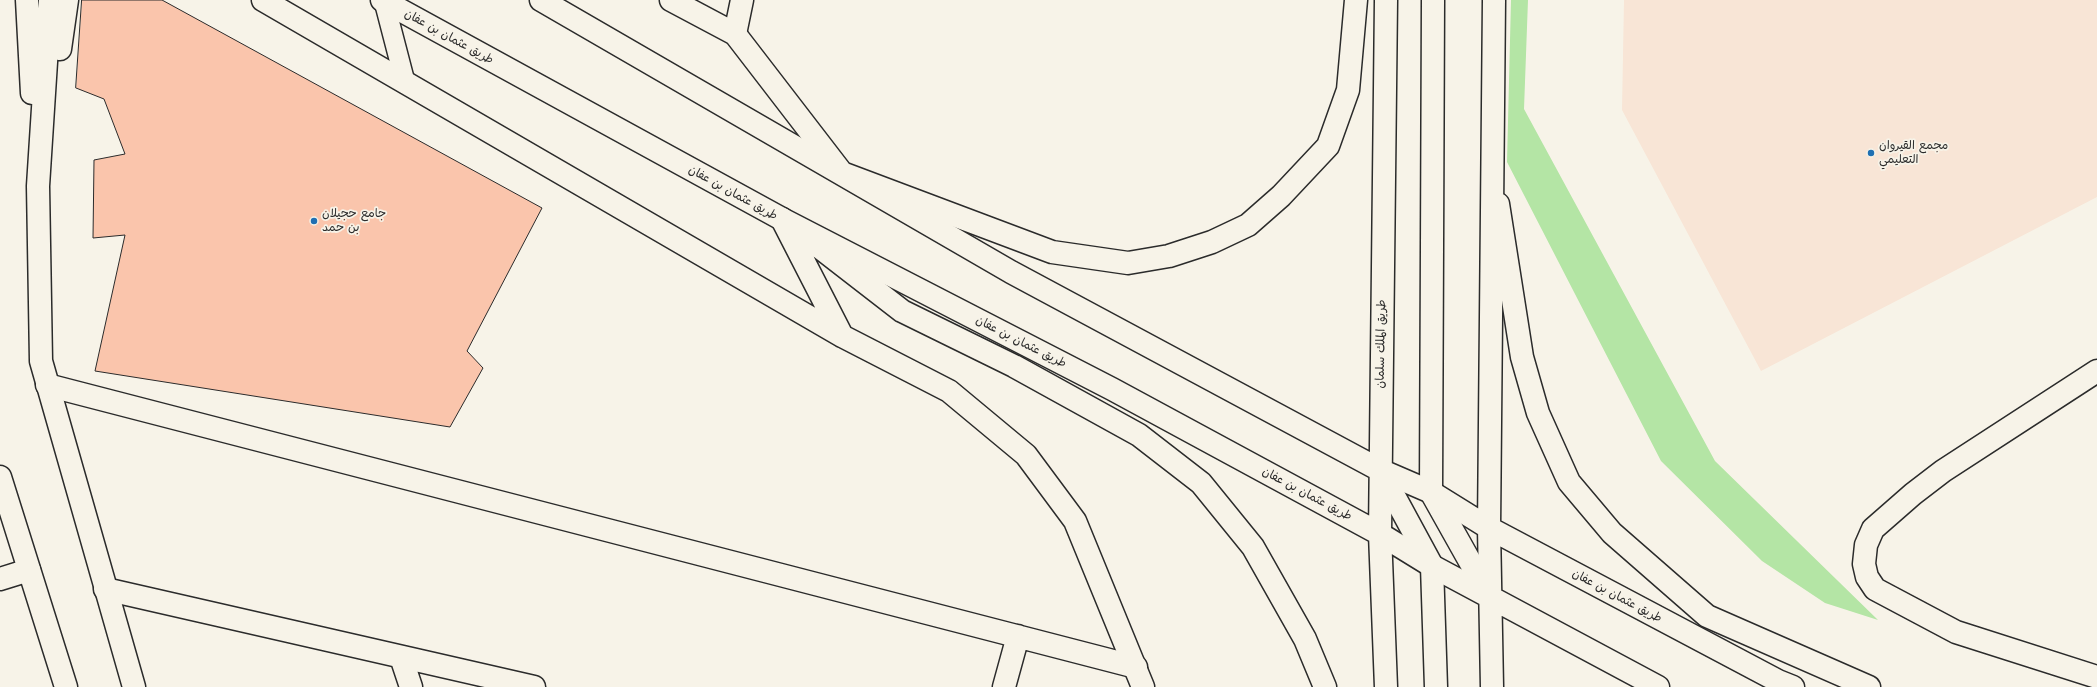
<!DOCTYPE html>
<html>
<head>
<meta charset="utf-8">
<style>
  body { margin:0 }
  canvas { display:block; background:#f7f3e8 }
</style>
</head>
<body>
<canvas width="2097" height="687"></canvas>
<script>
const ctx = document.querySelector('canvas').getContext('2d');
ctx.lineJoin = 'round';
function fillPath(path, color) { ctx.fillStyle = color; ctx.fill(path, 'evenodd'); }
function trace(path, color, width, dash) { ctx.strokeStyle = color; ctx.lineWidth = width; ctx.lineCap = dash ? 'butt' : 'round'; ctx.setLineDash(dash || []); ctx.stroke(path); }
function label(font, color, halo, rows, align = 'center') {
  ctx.font = font + ' "Playpen Sans","Playpen Sans Arabic",sans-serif'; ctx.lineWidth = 3.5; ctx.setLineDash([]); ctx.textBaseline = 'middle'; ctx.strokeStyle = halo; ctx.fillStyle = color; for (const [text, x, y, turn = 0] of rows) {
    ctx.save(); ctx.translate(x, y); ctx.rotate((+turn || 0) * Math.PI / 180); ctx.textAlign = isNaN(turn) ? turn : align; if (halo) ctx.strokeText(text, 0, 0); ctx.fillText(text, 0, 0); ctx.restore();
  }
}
fillPath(new Path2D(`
  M1624 0H2097V197L1761 371 1622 110Z`), '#f8e5d6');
fillPath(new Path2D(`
  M1511 0H1528L1524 109 1715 461 1878 620 1825 603 1762 561 1661 461 1507 162Z`), '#b4e5a5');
const building = new Path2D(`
  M82 0H162L542 208 467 351 483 368 450 427 95 371 125 235 93 238 94 160 125 154 104 99 76 88Z`);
fillPath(building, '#fac5ac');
trace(building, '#2b2b2b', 1);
const service = new Path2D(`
  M384 1 405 82`);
const minor = new Path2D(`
  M735 34 742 0
  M2097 371 1943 471 1913 494 1873 529 1866 545 1864 564 1867 577 1875 589 1956 632 2097 677
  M47 385 1136 667
  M0 579 29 570
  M105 589 534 687
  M401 657 411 687
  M1004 687 1018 636`);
const tertiary = new Path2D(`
  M27 0 32 93
  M50 0 38 186 41 361 134 687
  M263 0 842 336 949 391 1026 455 1075 521 1143 687
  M671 0 735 34 842 173 1052 252 1128 263 1169 256 1212 242 1248 225 1281 196 1328 146 1348 90 1356 0
  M1433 0 1431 492 1491 599
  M60 49 67 0
  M1498 204 1522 357 1538 413 1569 482 1612 533 1707 616 1869 687
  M782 219 842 336
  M809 239 902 311 1014 366 1139 435 1201 483 1253 547 1305 639 1325 687
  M1380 470 1432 566 1436 687
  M0 477 66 687`);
const secondary = new Path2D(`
  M382 0 782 219 1112 389 1380 534 1432 566 1658 687
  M541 0 1011 272 1380 470 1431 492 1489 528 1778 681 1793 687
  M1386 0 1380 534 1386 687
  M1492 687 1489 528 1494 0`);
trace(service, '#2b2b2b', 22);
trace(minor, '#2b2b2b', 25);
trace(tertiary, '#2b2b2b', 25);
trace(secondary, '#2b2b2b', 25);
trace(service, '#f7f3e8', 19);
trace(minor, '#f7f3e8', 22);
trace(tertiary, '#f7f3e8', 22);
trace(secondary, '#f7f3e8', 22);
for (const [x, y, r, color] of [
  [1871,153,4,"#1f6fb2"],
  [314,221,4,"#1f6fb2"]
]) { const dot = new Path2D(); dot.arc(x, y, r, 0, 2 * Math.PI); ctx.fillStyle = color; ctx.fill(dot); trace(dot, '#f7f3e8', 1.5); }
label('12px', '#2b2b2b', '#f7f3e8', [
  ["طريق عثمان بن عفان",449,37,29],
  ["طريق عثمان بن عفان",733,193,29],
  ["طريق عثمان بن عفان",1021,342,27],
  ["طريق الملك سلمان",1381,344,-89],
  ["طريق عثمان بن عفان",1307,494,28],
  ["طريق عثمان بن عفان",1617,596,28]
]);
label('12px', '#2b2b2b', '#f7f3e8', [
  ["مجمع القيروان",1879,146],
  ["التعليمي",1879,160],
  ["جامع حجيلان",322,214],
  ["بن حمد",322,228]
], 'left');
</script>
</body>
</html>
